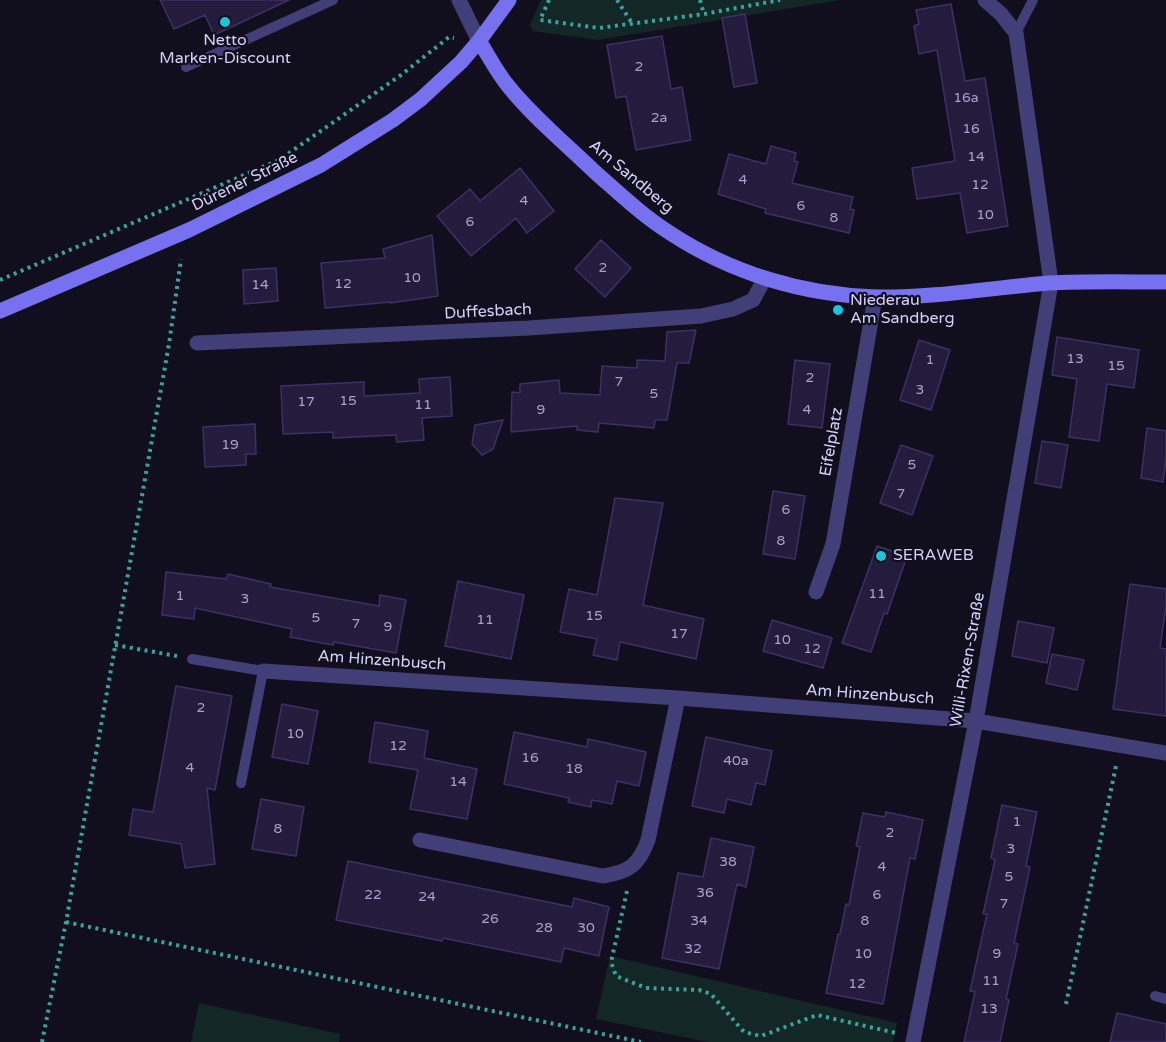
<!DOCTYPE html>
<html>
<head>
<meta charset="utf-8">
<style>
  body { margin:0 }
  canvas { display:block; background:#110e1d }
</style>
</head>
<body>
<canvas width="1166" height="1042"></canvas>
<script>
const ctx = document.querySelector('canvas').getContext('2d');
ctx.lineJoin = 'round';
function fillPath(path, color) { ctx.fillStyle = color; ctx.fill(path, 'evenodd'); }
function trace(path, color, width, dash) { ctx.strokeStyle = color; ctx.lineWidth = width; ctx.lineCap = dash ? 'butt' : 'round'; ctx.setLineDash(dash || []); ctx.stroke(path); }
function label(font, color, halo, rows, align = 'center') {
  ctx.font = font + ' "Varela Round",sans-serif'; ctx.lineWidth = 4.5; ctx.setLineDash([]); ctx.textBaseline = 'middle'; ctx.strokeStyle = halo; ctx.fillStyle = color; for (const [text, x, y, turn = 0] of rows) {
    ctx.save(); ctx.translate(x, y); ctx.rotate((+turn || 0) * Math.PI / 180); ctx.textAlign = isNaN(turn) ? turn : align; if (halo) ctx.strokeText(text, 0, 0); ctx.fillText(text, 0, 0); ctx.restore();
  }
}
fillPath(new Path2D(`
  M541 0H840L598 40 533 31 530 25Z
  M610 956 897 1023 893 1042H708L596 1019Z
  M199 1003 340 1034 339 1042H191Z`), '#122726');
const building = new Path2D(`
  M160 0H289L214 35 205 15 174 29Z
  M951 4 965 81 985 78 1008 226 967 233 960 193 917 199 912 168 955 161 937 50 919 54 914 26 919 24 916 10Z
  M745 14 757 83 734 87 722 18Z
  M662 36 671 89 682 87 691 140 636 150 626 96 616 98 607 45Z
  M771 146 796 153 794 161 798 162 792 183 853 197 850 209 854 210 849 233 765 213 766 209 718 194 729 154 766 164Z
  M520 168 554 211 527 233 516 218 471 256 437 216 470 189 480 201Z
  M432 235 438 296 390 303V302L325 308 321 263 385 258 383 249Z
  M601 240 631 268 605 297 575 269Z
  M276 268 278 301 244 304 243 270Z
  M696 330 689 363H677L667 420H655L654 428 599 423 598 432 577 430V426L511 432 512 392 520 393V384L559 380 560 393 600 395 602 366 637 368V360L665 361 667 332Z
  M1057 337 1139 350 1134 388 1107 384 1099 441 1069 437 1077 379 1052 375Z
  M919 340 950 350 931 410 900 400Z
  M795 360 830 364 822 428 788 424Z
  M450 377 452 416 422 418 424 440 397 442 396 435 333 438V432L283 434 281 386 364 382V396L420 393 419 379Z
  M503 420 493 449 482 455 472 444 475 425Z
  M255 424 256 454H246V465L205 467 203 427Z
  M1147 428 1166 431V459L1163 482 1141 478Z
  M1042 441 1068 445 1061 488 1035 483Z
  M901 445 933 456 912 515 880 503Z
  M773 491 805 496 795 559 763 554Z
  M615 498 663 503 643 605 704 619 696 659 620 642 617 660 593 655 597 639 560 632 569 589 597 595Z
  M877 546 907 556 887 614 884 613 871 652 842 643Z
  M166 572 226 579 228 574 271 584 270 587 379 606 380 595 406 600 396 653 334 642 333 645 290 637 292 629 195 608 194 619 162 615Z
  M458 581 524 595 511 659 445 646Z
  M1130 584 1166 589V606L1160 648 1166 649V716L1113 709Z
  M772 620 832 638 823 668 763 651Z
  M1018 621 1054 628 1047 663 1012 656Z
  M1052 654 1084 660 1077 690 1046 683Z
  M176 686 232 696 215 790 207 788 215 864 185 868 181 844 129 835 133 809 153 812Z
  M282 704 318 711 308 764 272 757Z
  M375 722 428 731 424 758 477 769 467 819 410 809 418 770 369 762Z
  M514 732 587 747 588 739 646 752 639 786 617 781 612 804 592 800 591 807 568 802 569 798 504 784Z
  M706 737 772 751 765 785 756 783 751 805 727 799 724 813 692 806Z
  M261 799 304 807 296 856 252 849Z
  M1002 805 1037 812 1026 866 1030 867 1014 943 1018 944 1006 999 1009 1000 1000 1042H964L975 992 970 991 987 914H983L995 860 991 858Z
  M886 812 923 820 915 859 910 858 883 1004 826 993 838 934H840L846 904 849 905 860 847 856 846 863 813 885 817Z
  M711 838 754 847 746 887 737 884 719 969 662 958 678 873 703 877Z
  M348 861 572 907 574 898 609 907 599 956 564 948 561 962 443 938 442 941 336 920Z
  M1117 1013 1166 1024V1042H1110Z`);
fillPath(building, '#231c3c');
trace(building, '#3c3166', 1.5);
trace(new Path2D(`
  M549 0 540 20 599 28 704 14 780 0
  M617 0 632 23
  M700 0 704 14
  M0 280 279 160 401 75 449 37 454 38
  M115 645 177 656
  M627 891 611 962 616 976 646 988 699 990 711 994 744 1032 761 1036 817 1015 896 1033
  M66 922 641 1042
  M1066 1004 1116 766
  M42 1042 66 922 169 344 181 259`), '#3aa39f', 4, [3, 4.5]);
trace(new Path2D(`
  M1016 33 1033 0
  M186 67 333 0
  M192 659 263 671 241 783
  M1155 996 1166 999`), '#423e77', 10);
trace(new Path2D(`
  M459 0 479 41
  M197 343 529 328 701 316 733 309 753 300 765 278
  M816 592 833 544 875 297
  M263 671 678 698 976 721 1166 753
  M420 840 603 876C629 872 639 865 648 840L678 698
  M913 1042 976 721 1051 283 1016 33 1001 14 985 0`), '#423e77', 15);
trace(new Path2D(`
  M479 41C489 56 497 73 509 87 534 118 567 145 596 173 620 194 643 216 670 233 731 273 803 295 876 297 933 298 991 288 1048 283 1087 281 1127 282 1166 282
  M0 311 189 230 321 165 393 120 421 99 461 62 479 41 509 0`), '#7771ef', 15);
for (const [x, y, r, color] of [
  [225,22,6,"#19c5dd"],
  [838,310,6,"#19c5dd"],
  [881,556,6,"#19c5dd"]
]) { const dot = new Path2D(); dot.arc(x, y, r, 0, 2 * Math.PI); ctx.fillStyle = color; ctx.fill(dot); trace(dot, '#110e1d', 2); }
label('14px', '#a8a3ca', null, [
  ["2",639,67],
  ["16a",966,98],
  ["2a",659,118],
  ["16",971,129],
  ["14",976,157],
  ["4",743,180],
  ["12",980,185],
  ["4",524,201],
  ["6",801,206],
  ["10",985,215],
  ["8",834,218],
  ["6",470,222],
  ["2",603,268],
  ["10",412,278],
  ["12",343,284],
  ["14",260,285],
  ["13",1075,359],
  ["1",930,360],
  ["15",1116,366],
  ["2",810,378],
  ["7",619,382],
  ["3",920,390],
  ["5",654,394],
  ["15",348,401],
  ["17",306,402],
  ["11",423,405],
  ["9",541,410],
  ["4",807,410],
  ["19",230,445],
  ["5",912,465],
  ["7",901,494],
  ["6",786,510],
  ["8",781,541],
  ["11",877,594],
  ["1",180,596],
  ["3",245,599],
  ["15",594,616],
  ["5",316,618],
  ["11",485,620],
  ["7",356,624],
  ["9",388,627],
  ["17",679,634],
  ["10",782,640],
  ["12",812,649],
  ["2",201,708],
  ["10",295,734],
  ["12",398,746],
  ["16",530,758],
  ["40a",736,761],
  ["4",190,768],
  ["18",574,769],
  ["14",458,782],
  ["1",1017,822],
  ["8",278,829],
  ["2",890,833],
  ["3",1011,849],
  ["38",728,862],
  ["4",882,867],
  ["5",1009,877],
  ["36",705,893],
  ["22",373,895],
  ["6",877,895],
  ["24",427,897],
  ["7",1004,904],
  ["26",490,919],
  ["34",699,921],
  ["8",865,921],
  ["28",544,928],
  ["30",586,928],
  ["32",693,949],
  ["10",863,954],
  ["9",997,954],
  ["11",991,981],
  ["12",857,984],
  ["13",989,1009]
]);
label('16px', '#d5d0fa', '#110e1d', [
  ["Netto",225,41,"center"],
  ["Marken-Discount",225,59,"center"],
  ["Niederau",850,301],
  ["Am Sandberg",850,319],
  ["SERAWEB",893,556]
], 'left');
label('16px', '#d5d0fa', '#110e1d', [
  ["Am Sandberg",631,177,40],
  ["Dürener Straße",245,182,-26],
  ["Duffesbach",488,312,-3],
  ["Eifelplatz",832,442,-80],
  ["Willi-Rixen-Straße",968,660,-80],
  ["Am Hinzenbusch",382,661,4],
  ["Am Hinzenbusch",870,695,4]
]);
</script>
</body>
</html>
